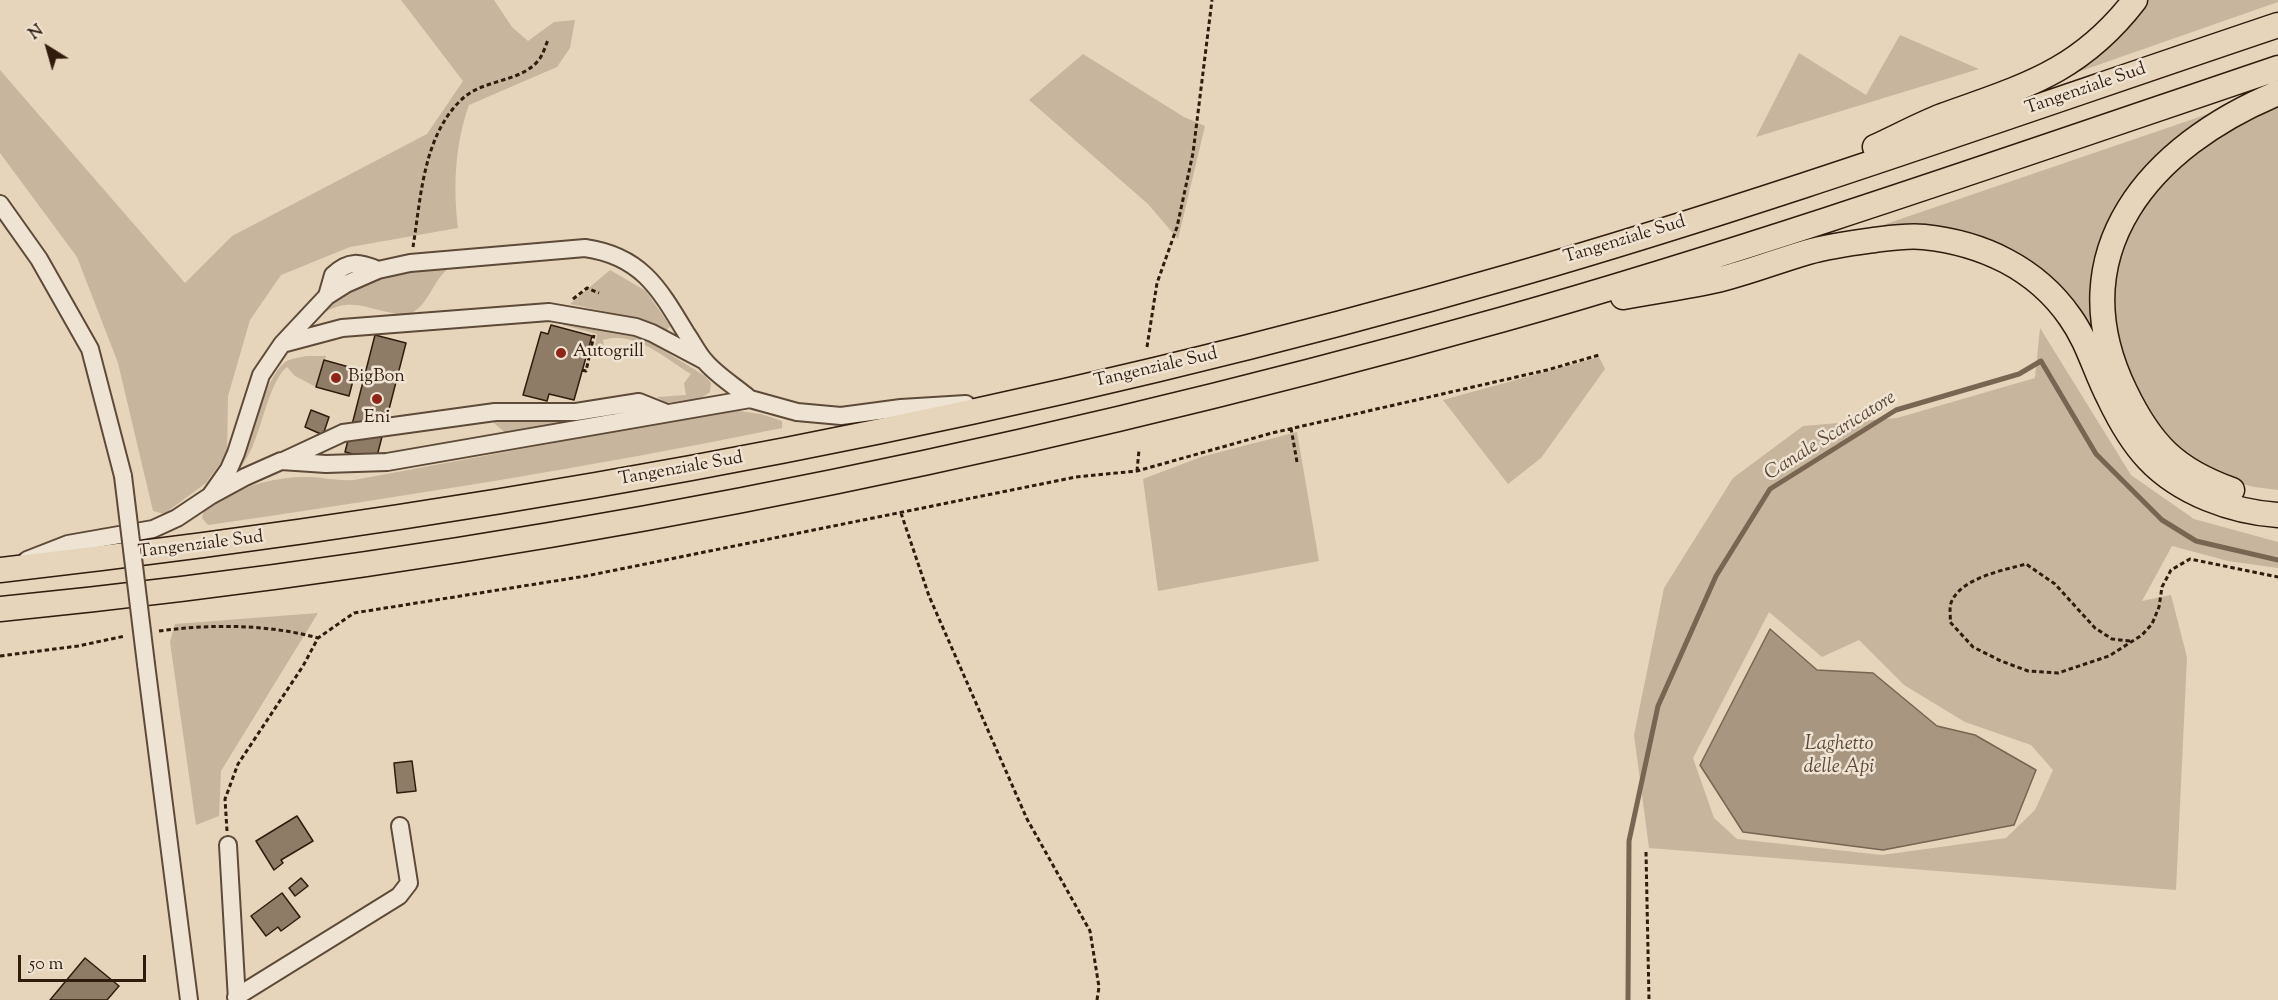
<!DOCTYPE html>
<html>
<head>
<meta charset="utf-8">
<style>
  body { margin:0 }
  #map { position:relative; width:2278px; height:1000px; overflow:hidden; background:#e6d5bb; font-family:"Sorts Mill Goudy",serif }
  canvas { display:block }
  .north { position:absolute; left:18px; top:18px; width:60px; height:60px; -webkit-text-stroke:4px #efe4d3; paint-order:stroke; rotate:323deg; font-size:16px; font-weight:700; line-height:24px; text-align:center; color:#311b0d }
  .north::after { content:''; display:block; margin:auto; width:21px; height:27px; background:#311b0d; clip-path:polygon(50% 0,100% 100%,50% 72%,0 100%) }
  .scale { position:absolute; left:18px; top:955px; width:128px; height:27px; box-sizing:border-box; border:3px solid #311b0d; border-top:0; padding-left:8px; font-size:18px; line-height:21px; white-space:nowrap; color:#311b0d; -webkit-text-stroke:4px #efe4d3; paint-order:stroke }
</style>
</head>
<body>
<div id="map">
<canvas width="2278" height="1000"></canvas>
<div class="north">N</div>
<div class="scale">50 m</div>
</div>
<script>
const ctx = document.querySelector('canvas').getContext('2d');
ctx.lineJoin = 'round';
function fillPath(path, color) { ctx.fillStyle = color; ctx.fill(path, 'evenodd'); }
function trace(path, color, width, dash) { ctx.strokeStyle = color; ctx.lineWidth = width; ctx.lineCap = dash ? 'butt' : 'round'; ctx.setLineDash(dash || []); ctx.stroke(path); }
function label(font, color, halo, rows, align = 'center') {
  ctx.font = font + ' "Sorts Mill Goudy",serif'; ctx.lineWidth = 5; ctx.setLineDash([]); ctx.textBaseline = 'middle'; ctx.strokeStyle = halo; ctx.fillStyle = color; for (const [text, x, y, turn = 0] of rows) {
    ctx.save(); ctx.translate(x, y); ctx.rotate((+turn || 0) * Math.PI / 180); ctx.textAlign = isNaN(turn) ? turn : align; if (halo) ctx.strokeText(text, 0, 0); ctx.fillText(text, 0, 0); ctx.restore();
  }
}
fillPath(new Path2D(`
  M401 0H494L512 27 528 41 554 22 575 20 570 48 557 67 469 105C455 144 453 187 458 228L350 247 281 275 250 320 228 396 227 454 206 483 164 514 153 511 118 363 77 257 0 153V70L185 283 232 236 427 134 463 81Z
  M2144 0H2278V2L2075 73 2073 69Z
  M1900 35 1979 69 1756 137 1799 53 1866 95Z
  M1083 54 1184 117 1205 126 1178 239 1148 204 1029 100Z
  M2278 105V490L2254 487 2220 478 2161 438 2115 344 2112 281 2135 211 2191 150Z
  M2208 114 2211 118 2130 189 2097 338 2094 339 2056 285 1884 231 1883 225Z
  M446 266 449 268C433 280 428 306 411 313 405 316 398 314 392 313 364 308 349 297 322 314L321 312 338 298 386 276Z
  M610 270 646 291 670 326 666 331 638 319 570 304Z
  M564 321 631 334 647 340 705 376 711 383 710 392 699 399 666 403 657 397 686 395 684 383 691 374C665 358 635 330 603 340L604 348 595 346 597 334 563 325Z
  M2040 328 2131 475 2194 519 2278 542V568L2228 561 2172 546 2142 601 2171 595 2187 657 2176 890 1649 848 1634 735 1664 588 1733 478 1803 426 1897 418 2035 378ZM1769 612 1822 657 1859 640 1904 685 1965 722 2031 745 2053 770 2035 810 2006 838 1882 855 1737 839 1714 818 1693 758Z
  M306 356H326L316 387 295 376 287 367C271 380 263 421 255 440 252 449 247 458 242 466L240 465C249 440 265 379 284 363 291 358 298 358 306 356Z
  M1599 357 1605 369 1541 458 1508 484 1443 400Z
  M732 410 761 414 782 421V428C592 467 400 497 208 525L202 518C203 508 212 504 220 499 249 484 279 476 311 477 326 478 339 481 354 480Z
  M626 413 507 434 489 419Z
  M1297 432 1319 561 1158 591 1143 479 1201 457Z
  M318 613 221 771 219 816 196 825 170 642 175 624Z`), '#c7b59d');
const water = new Path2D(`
  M1770 629 1817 670 1873 673 1937 726 1975 735 2036 770 2014 825 1883 850 1743 832 1700 765Z`);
fillPath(water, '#a89680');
trace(water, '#786552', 1.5);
trace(new Path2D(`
  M1628 1000 1629 841 1658 706 1716 576 1770 489 1896 410 2019 374 2041 361 2096 454 2162 520 2196 541 2278 560`), '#786552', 5);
const building = new Path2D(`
  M551 325 592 336 574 400 549 394 547 401 523 395 541 332 548 334Z
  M375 335 406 343 376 460 345 452Z
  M324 360 356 369 349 396 316 387Z
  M311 410 329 417 323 435 305 427Z
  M412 761 416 791 397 793 394 763Z
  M297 816 313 841 281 860 283 863 274 870 256 841Z
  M301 878 308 886 295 896 289 888Z
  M282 893 300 917 281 931 278 927 266 936 251 916Z
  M85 958 119 986 107 1000H50Z`);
fillPath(building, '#8f7c67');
trace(building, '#311b0d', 1.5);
const minor = new Path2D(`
  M0 204 39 259 90 349 123 476
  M327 296 333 275C349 260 359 262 378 270
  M282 344 327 296 346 284 378 270 410 263 585 248C641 256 659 288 686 333 692 341 697 352 704 360 716 375 735 386 750 399
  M285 460 343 433 495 412H576L639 402 664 412
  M210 496 245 477 281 461 326 464 387 462 750 399 797 412 841 416 901 408 966 404
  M27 560 68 544 153 529 177 518 210 496 229 469 236 453 261 375 282 344 342 328 549 312 636 327 652 333 703 360
  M146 664 189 1000
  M228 845 237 1000
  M236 997 399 896 409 883 400 826`);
const highway = new Path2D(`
  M1875 147C1897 137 1919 125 1942 116 2022 87 2079 73 2135 0
  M1623 297C1654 291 1686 287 1717 280 1747 273 1777 261 1808 252 1829 246 1852 243 1874 240 1890 238 1908 235 1924 237 1982 243 2036 268 2070 317 2088 342 2095 371 2109 398 2119 419 2132 442 2148 459 2180 493 2232 512 2278 515
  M2232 490C2176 470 2151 445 2125 391 2057 251 2152 145 2278 93
  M0 570C512 512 1020 418 1515 275 1772 201 2025 110 2278 25
  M0 609C508 559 1012 457 1504 319 1765 245 2021 155 2278 68`);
trace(minor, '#5e4a38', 20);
trace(highway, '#311b0d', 27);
trace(new Path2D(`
  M413 247C421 197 423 137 461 100 482 79 519 83 538 61 543 55 545 47 548 40
  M573 299 587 288 599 293
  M1147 347 1157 283 1177 227 1193 153 1212 0
  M582 370 586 371 594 335
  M1291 428 1297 462
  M1137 471 1139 450
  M901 513 929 596 1027 819 1090 931 1099 987 1097 1000
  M159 631C211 624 267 624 318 638
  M2130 641 2112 639 2095 628 2055 584 2026 564C2004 570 1960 578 1951 603 1949 608 1951 617 1950 622L1973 647 2001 661 2028 671 2058 673 2109 656 2142 635 2152 624 2159 607 2162 587 2171 570 2190 559 2278 577
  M0 656 78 646 125 636
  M227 831 225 799 238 764 303 666 318 638 354 613 586 576 1076 477 1137 471 1272 433 1547 370 1599 355
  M1646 852 1649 1000`), '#311b0d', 3, [4.5, 3]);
trace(minor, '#efe4d3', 16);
trace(highway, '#e6d5bb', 24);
const minorBridge = new Path2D(`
  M123 476 146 664`);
trace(minorBridge, '#5e4a38', 20, []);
trace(minorBridge, '#efe4d3', 16);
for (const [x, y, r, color] of [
  [561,353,6,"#8f2418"],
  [336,378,6,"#8f2418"],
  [377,399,6,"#8f2418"]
]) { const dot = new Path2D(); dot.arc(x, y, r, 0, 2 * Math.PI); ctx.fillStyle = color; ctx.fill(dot); trace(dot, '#efe4d3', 2); }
label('18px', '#311b0d', '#efe4d3', [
  ["Tangenziale Sud",2086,90,-19],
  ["Tangenziale Sud",1625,241,-17],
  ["Tangenziale Sud",1156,369,-13],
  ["Tangenziale Sud",681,470,-10],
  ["Tangenziale Sud",201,546,-7]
]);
label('18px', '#311b0d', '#efe4d3', [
  ["Autogrill",573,353],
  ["BigBon",348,378],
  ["Eni",377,419,"center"]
], 'left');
label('italic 20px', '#5b4635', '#efe4d3', [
  ["Canale Scaricatore",1831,437,-32],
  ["Laghetto",1839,746],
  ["delle Api",1839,769]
]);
</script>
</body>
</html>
